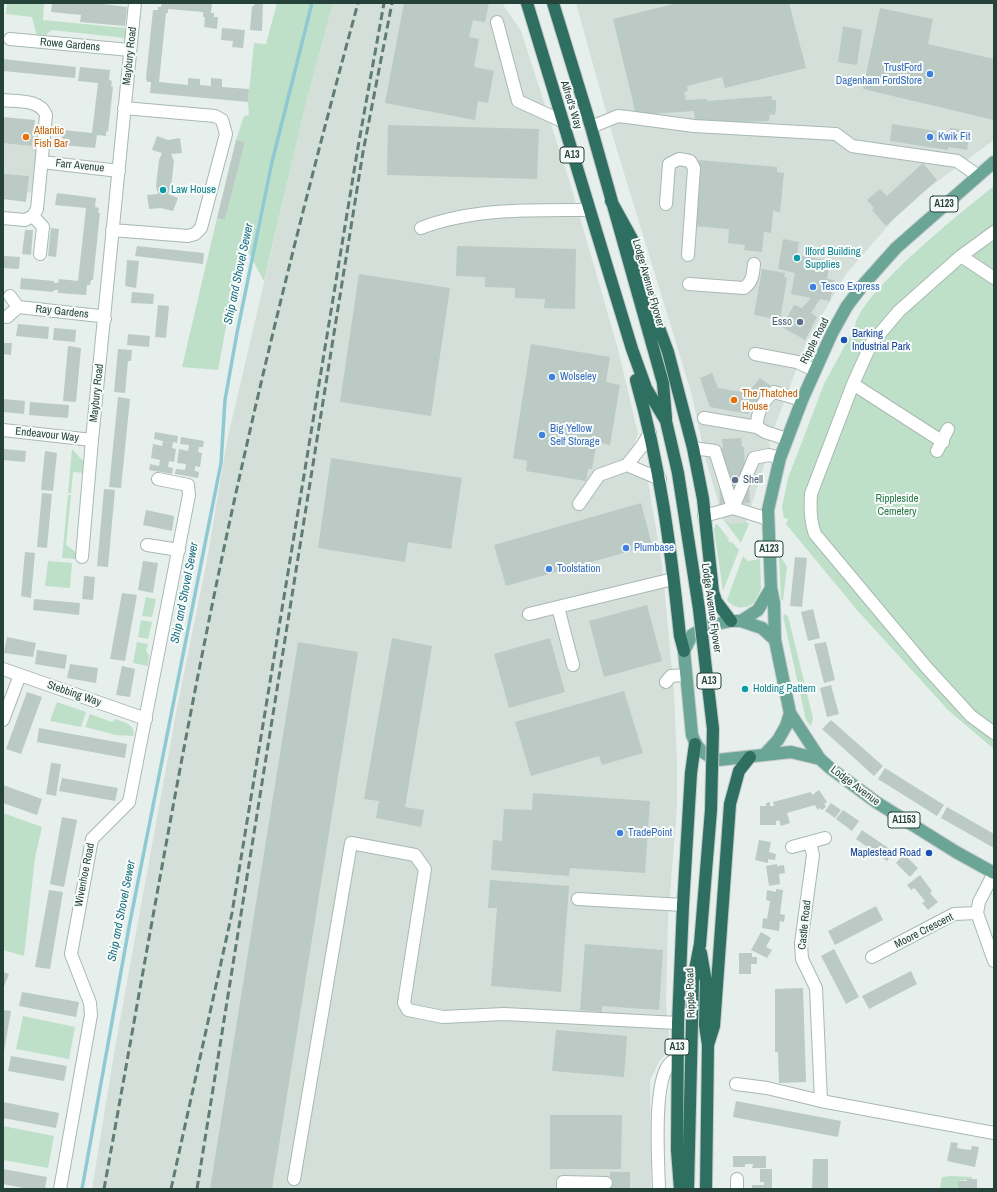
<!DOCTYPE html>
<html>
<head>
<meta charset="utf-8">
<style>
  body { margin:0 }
  #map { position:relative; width:997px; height:1192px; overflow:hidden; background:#e6efeb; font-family:"Archivo Narrow",sans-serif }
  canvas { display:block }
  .frame { position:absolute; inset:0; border:4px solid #24423a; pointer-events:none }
</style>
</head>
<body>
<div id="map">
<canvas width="997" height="1192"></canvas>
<div class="frame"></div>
</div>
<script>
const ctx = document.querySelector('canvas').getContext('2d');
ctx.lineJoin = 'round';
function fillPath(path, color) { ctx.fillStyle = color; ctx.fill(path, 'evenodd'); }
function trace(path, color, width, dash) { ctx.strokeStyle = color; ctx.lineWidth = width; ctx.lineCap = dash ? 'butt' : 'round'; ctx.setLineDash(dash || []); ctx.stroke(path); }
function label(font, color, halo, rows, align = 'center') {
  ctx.font = font + ' "Archivo Narrow",sans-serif'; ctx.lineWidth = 4; ctx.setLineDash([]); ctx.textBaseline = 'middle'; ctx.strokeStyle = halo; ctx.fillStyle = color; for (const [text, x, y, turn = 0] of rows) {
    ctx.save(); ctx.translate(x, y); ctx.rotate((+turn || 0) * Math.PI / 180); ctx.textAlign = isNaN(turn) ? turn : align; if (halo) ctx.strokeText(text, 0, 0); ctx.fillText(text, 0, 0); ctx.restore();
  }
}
fillPath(new Path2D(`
  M333 3H502L521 31 570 183 618 349 638 434 634 444 641 477 648 481 662 565 674 691 677 765V806L668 919 666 1005 669 1035 668 1052 660 1060 650 1080 651 1189H92L115 1048 177 708 207 560 227 441 305 107Z
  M576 3H994V140L908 203 846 274 807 341 769 442 770 447 746 522 732 524 723 519 706 460 691 392 613 137Z
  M3 126 41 130 35 193 3 190Z`), '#d4dfda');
fillPath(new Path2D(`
  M7 3H44L43 20 125 28V38L52 30 42 38 36 33 32 17 6 14Z
  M277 3H333L305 107 264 281 242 241 218 370 182 367 217 218 225 220 245 142 236 140 244 116 249 115 248 102 254 43 266 44Z
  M994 186V749L949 711 857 610 786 524 788 519 784 518 782 507 788 478 800 447 824 384 855 327C858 294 965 209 994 186Z
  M72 449 82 460 86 461 85 473 73 472 71 493H68Z
  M68 495H71L66 545 77 553 76 559 62 558Z
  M723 519 732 524 746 522 749 524 741 543Z
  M717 524 729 539 728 541 733 543 739 550 723 591 714 530 715 525Z
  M779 554 787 567 783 600H781Z
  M743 556 748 561 760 559 761 589 754 603C744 610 734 609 727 600Z
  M48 561 72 563 70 588 45 586Z
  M146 597 156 599 152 617 142 616Z
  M785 614 788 616 813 718 811 726 806 720 783 616Z
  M141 620 152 622 148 639 138 637Z
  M137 642 148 644 146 651 149 656 148 666 133 663Z
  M57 702 86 712 81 727 50 721Z
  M90 714 112 722 116 719C126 723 134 724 134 736L116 735 85 727Z
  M3 813 42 827 35 858 24 956 3 950Z
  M23 1016 75 1027 69 1059 16 1049Z
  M3 1126 54 1136 48 1168 3 1160Z
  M951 1176 972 1177V1179L958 1181V1189H940L942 1177Z`), '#bfe0c8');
trace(new Path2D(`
  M82 1189 129 927 221 463 225 400 237 333 272 162 312 3`), '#8ec9d4', 3.5);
fillPath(new Path2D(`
  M52 3H95L127 7 125 26 80 22 81 15 51 12Z
  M162 3H212L211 13H214V17H218L217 29 204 27 205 17H203V12L168 9V13H166L159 82 188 85V78L200 79V85L211 86V78L222 79V87L249 89 248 102 150 93 151 82H147L146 78 153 10H158V7H161Z
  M255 3H263L262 31 250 30 252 6H254Z
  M404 3H489L485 22 473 20 469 37 479 39 474 67 494 71 488 103 478 101 475 120 385 103Z
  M678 3H789L806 68 725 88 722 77 687 86 688 91 684 92 686 100 707 99V101L772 96V100H776V108L775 115 770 114 769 121 701 123 695 122 694 111 636 115 613 19Z
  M880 8 933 19 928 44 994 59V120L863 89Z
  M843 26 862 30 857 65 838 62Z
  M222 28 245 30 243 48 232 47 233 41 221 40Z
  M3 59 76 67 75 78 3 71Z
  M80 67 110 70 109 80 112 81 111 86 113 87 108 132 106 131V136L97 135 95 148 62 145 63 130 92 133 98 83 78 81Z
  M3 117 35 120 32 146 3 143Z
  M892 124 949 133 950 128 970 131 967 150 948 147V150L890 141Z
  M388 125 539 129 537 179 387 175Z
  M157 136 168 140 180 138 182 153 171 154 174 161 171 187 168 194 178 198 173 211 161 208 149 209 147 195 158 194 156 186 159 160 162 153 152 150Z
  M236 140 245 142 225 220 217 218Z
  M699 160 777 167V172L784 173 780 212 773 211 771 233 764 232 762 252 744 250 745 245 728 243 729 229 693 226Z
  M923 163 937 180 886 226 872 210 874 208 867 200 880 189 887 196Z
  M3 174 29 176 26 202 3 199Z
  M57 193 96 198 95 207 99 208 98 213H100L93 280H91L90 285H87L86 295 58 293V290H54L53 292 20 289 21 278 54 281V283H58L59 279 78 281 86 208 55 205Z
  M51 228 59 229 56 257 48 256Z
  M25 230H33L31 255 22 254Z
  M783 239 799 242 797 255 830 261 827 279 834 280 830 301 820 299 811 313 817 317 805 340 782 327 794 305 802 308 811 298 791 294 795 273 778 269Z
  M137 246 204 253 203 264 135 256Z
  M457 246 576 249 575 309 544 308 545 299 515 298V288L485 287V277L456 276Z
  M3 256 20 257 19 269 3 268Z
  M127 260 139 261 136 288 125 286Z
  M762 269 785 273 784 277 787 278 780 320 754 315Z
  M359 274 450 288 431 416 340 402Z
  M132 292 154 294 153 304 131 303Z
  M158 305 169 306 166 338 155 337Z
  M18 324 49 327 48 339 16 336Z
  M54 328 76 330 75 342 53 340Z
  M128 334 150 336 149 347 127 345Z
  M3 343H12L11 355 3 354Z
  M531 344 610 357 606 382 620 385 610 445 597 442 592 469H588L586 481 526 471 527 461 513 458Z
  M68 346 81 348 76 402 63 401Z
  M118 349 132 350 131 361H128L125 393 114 392Z
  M712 373 718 388 748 393 760 378 771 386 748 414 710 407 700 378Z
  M118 397 130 399 121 488 109 487Z
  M3 399 25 401 24 414 3 412Z
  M30 402 69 405 68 418 29 415Z
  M155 432 178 436 177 443 173 442 172 448 176 449 174 462 169 461 168 467 173 468 172 474 149 470 150 464 159 466 160 460 151 458 153 444 162 446 163 441 154 439Z
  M181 437 204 441 203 447H199L198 452 202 453 200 467 195 466V471L199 472 198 478 175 474 176 469 185 470 186 464 177 463 179 449 188 451 189 445 180 444Z
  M741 438 742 447H744L745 470H748L750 503 720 505 719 472H722L721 448H723L722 439Z
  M4 449 26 451 25 462 3 460Z
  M45 451 57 453 53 491 41 490Z
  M331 458 462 478 451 549 408 542 405 562 318 548Z
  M104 489 115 490 108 567 97 566Z
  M42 493 52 494 47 548 37 547Z
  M641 503 652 545 506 586 494 545Z
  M146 510 174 516 172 531 143 525Z
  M25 552 35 553 31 598 21 596Z
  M795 557 807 558 802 607 790 606Z
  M143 561 158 563 153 593 138 590Z
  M84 576 95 577 93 600 82 599Z
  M122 593 137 595 125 661 110 659Z
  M34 599 80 603 79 615 33 610Z
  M647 605 662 661 604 677 589 621Z
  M813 609 820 638 808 641 801 612Z
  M7 637 36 643 33 657 4 653Z
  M392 638 432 646 405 807 424 810 421 827 376 818 379 801 364 799Z
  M550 638 565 692 509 708 494 654Z
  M298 642 358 652 272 1189H210Z
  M826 642 835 680 824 683 814 644Z
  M37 650 67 655 65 669 35 664Z
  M70 664 98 668 96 683 67 678Z
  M122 666 135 669 130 697 116 695Z
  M831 685 839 714 827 717 820 688Z
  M624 691 643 753 602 765 599 756 531 776 515 722Z
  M27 692 42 697 21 754 6 749Z
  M831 720 883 766 874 776 822 729Z
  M39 728 127 744 125 758 37 742Z
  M51 763 61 764 56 796 46 794Z
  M885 768 944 805 937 816 878 779Z
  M62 778 118 788 115 801 59 791Z
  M3 785 42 799 37 815 3 803Z
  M819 790 827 802 824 804 826 807 822 810 820 808 818 810 815 805 787 813 790 823 781 826 779 820 776 821V825H760V806H766V803L770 802V806H774L773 802 811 792 812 795Z
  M533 793 650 801 645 873 570 868 569 876 491 870 493 840 502 841 504 809 532 810Z
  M831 803 841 810 835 818 825 811Z
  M947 807 994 834V848L941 818Z
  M843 810 859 821 852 831 836 819Z
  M62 817 77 820 64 887 50 884Z
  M862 830 894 852 887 861 856 839Z
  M759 840 771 842 769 852 776 854 775 860 768 859V863L755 860Z
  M904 854 918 868 910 877 896 863Z
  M777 864V866L784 865 785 873 779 874 780 884 769 886 766 866Z
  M920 875 932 891 930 893 938 902 928 910 922 903 925 901 916 890 914 888 911 890 907 885Z
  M490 880 569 886 561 992 491 986 497 908H488Z
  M776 889 783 890 780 914 785 915 784 922 780 921 779 931 762 928 763 918 767 919 770 901 766 900 767 890 776 892Z
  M49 890 63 892 50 969 35 967Z
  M876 906 883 920 835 945 828 931Z
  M761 932 771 938 766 947 772 950 767 958 751 950Z
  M585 944 663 950 659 1010 602 1006V1012L580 1010Z
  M834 949 859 997 846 1004 821 956Z
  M739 953H752V957H757V964H751V974H739Z
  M911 971 917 984 869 1009 862 996Z
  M3 972 9 974 3 989Z
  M803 988 806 1082 779 1083 778 1052H775V989Z
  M22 992 79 1002 76 1017 19 1006Z
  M3 1010 11 1011 4 1051H3Z
  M556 1030 627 1036 624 1077 552 1071Z
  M11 1056 67 1066 64 1081 8 1071Z
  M736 1101 841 1121 838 1137 733 1117Z
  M3 1102 59 1113 56 1128 3 1118Z
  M550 1115H622L621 1169H550Z
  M951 1142 958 1143 957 1148 963 1149 971 1150 972 1146 979 1147 975 1167 947 1161Z
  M733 1156H766V1168H752L753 1164H745V1167H733Z
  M813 1159H828V1189H812Z
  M3 1169 47 1177 45 1189H29L3 1184Z
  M760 1169H772V1189H752V1185H764V1182H760Z
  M610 1172H630V1189H610Z
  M967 1179H977V1189H958V1181H967Z`), '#bbcac4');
const minor = new Path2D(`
  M497 22 518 101 562 121
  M10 39 130 50
  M3 100C18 102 40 99 46 115L37 209 33 216 25 220 3 218
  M591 127 618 116 627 117 694 126 836 134 852 146 957 161 977 175
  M42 162 119 171
  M666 204 669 164 679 159 690 161 694 168 688 255
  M33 216 43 227 40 254
  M421 228C473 208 533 210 588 210
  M112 230 188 236 195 234 201 228 226 134 222 120 215 116 124 108
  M994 232 961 256 899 311 871 344 853 384 811 494C810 508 810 521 815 534L927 668 971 716 994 733
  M961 256 994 278
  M689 284 744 288C753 282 753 273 754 264
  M18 307 100 316 105 319
  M7 317 18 307 10 296
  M755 354 797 362 814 370
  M853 384 943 442
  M704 418 757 427
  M3 430 92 440
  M650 433 642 446 627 465 660 479
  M787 439 765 432 757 427C756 415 764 398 774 392L802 400
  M693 448 715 451 733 508
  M937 451 948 429
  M579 504 599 475 627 465
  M733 508 754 458 769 455 780 458
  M704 516 733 508 768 519
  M147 545 179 550
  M82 557 92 440 135 3
  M558 607 573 665
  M529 614 673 579
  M3 669 146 719
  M666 682 671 676 686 675
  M3 720 20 675
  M810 842 813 855 801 943 802 959 816 988 821 1101
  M792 847 825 838
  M994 873 979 902 977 913 994 961
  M578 899 683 905
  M872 957 954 914 977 913
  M736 1084 767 1088 821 1101 994 1133
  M294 1179 351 843 415 855 425 869 404 1003 408 1010 443 1017 504 1014 678 1023
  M737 1179V1189
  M60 1189 91 1015 90 1003 71 954 92 839 129 802 189 495 188 485 158 479
  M563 1189V1182L606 1183
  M659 1189C659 1169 650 1060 677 1060`);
const major = new Path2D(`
  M741 621 758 610 771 588
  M775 640 762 628 741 621H731L707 626 692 635 684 651 692 735C697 749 704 755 718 760L791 752 820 759
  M790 713 820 759 830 768 876 802 956 852 994 873
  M765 754 778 740 786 726 790 713 775 640 774 603 771 588 768 510 780 458 802 400 832 333 847 306 863 285 896 248 994 162`);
const highway = new Path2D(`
  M527 3 632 349 646 388 666 421
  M553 3 591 127 663 383 666 418
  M611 201 632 239 655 317 668 352 693 448 703 499 713 592 716 601 731 621
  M636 380C660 464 671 550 680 636L684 651
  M701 953 706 982 705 1025 708 1045 706 1189
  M708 1045 714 1026 730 804 739 771 750 757
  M680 1189 677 1150 678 1023 683 905 691 773 695 744
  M688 1189 693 980 700 944`);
trace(minor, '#a8b8b2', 14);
trace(major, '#c2cac8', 14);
trace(highway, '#c2cac8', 14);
trace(minor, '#fff', 12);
trace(major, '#6aa596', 12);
trace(highway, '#2f6f62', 12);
trace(new Path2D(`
  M104 1189C143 975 179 760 224 548 263 365 309 183 358 3
  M171 1189 232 913 358 147 384 3
  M197 1189 363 152 392 3`), '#5f7d75', 3, [8, 4]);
const highwayBridge = new Path2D(`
  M666 421 678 473 699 609 713 729 711 810 700 944`);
trace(highwayBridge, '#c2cac8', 14, []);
trace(highwayBridge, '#2f6f62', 12);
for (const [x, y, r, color] of [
  [930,74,4,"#3f7fe0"],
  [26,137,4,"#e8710a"],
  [930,137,4,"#3f7fe0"],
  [163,190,4,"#0f9aa8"],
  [797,258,4,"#0f9aa8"],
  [813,287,4,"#3f7fe0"],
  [800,322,4,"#5c6f8a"],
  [844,340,4,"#1a4fb4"],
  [552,377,4,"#3f7fe0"],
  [734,400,4,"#e8710a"],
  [542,435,4,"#3f7fe0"],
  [735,480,4,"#5c6f8a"],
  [626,548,4,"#3f7fe0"],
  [549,569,4,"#3f7fe0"],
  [745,689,4,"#0f9aa8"],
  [620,833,4,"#3f7fe0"],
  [929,853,4,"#1a4fb4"]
]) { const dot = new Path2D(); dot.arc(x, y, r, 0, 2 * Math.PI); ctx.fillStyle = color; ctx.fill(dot); trace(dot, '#f7fbf9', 1.5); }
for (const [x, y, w] of [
  [572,155,24],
  [944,204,28],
  [769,549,28],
  [709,681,24],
  [904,820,32],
  [677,1047,24]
]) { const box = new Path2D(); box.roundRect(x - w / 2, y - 8, w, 16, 3); ctx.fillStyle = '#f7fbf9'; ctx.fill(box); trace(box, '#24423a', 1); }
label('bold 10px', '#24423a', null, [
  ["A13",572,155],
  ["A123",944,204],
  ["A123",769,549],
  ["A13",709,681],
  ["A1153",904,820],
  ["A13",677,1047]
]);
label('11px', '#24423a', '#f7fbf9', [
  ["Rowe Gardens",70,45,5],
  ["Maybury Road",130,56,-84],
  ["Alfred's Way",571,105,73],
  ["Farr Avenue",80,166,6],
  ["Lodge Avenue Flyover",648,283,74],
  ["Ray Gardens",62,312,6],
  ["Ripple Road",815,341,-63],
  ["Maybury Road",97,393,-84],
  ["Endeavour Way",47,435,6],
  ["Lodge Avenue Flyover",711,608,82],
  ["Stebbing Way",74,694,19],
  ["Lodge Avenue",855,786,37],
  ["Wivenhoe Road",85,875,-79],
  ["Castle Road",805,925,-84],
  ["Moore Crescent",924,931,-27],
  ["Ripple Road",691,993,-92]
]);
label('11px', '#366cbe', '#f7fbf9', [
  ["TrustFord",922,68,"right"],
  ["Dagenham FordStore",922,81,"right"],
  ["Kwik Fit",938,137],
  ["Tesco Express",821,287],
  ["Wolseley",560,377],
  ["Big Yellow",550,429],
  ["Self Storage",550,442],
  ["Plumbase",634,548],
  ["Toolstation",557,569],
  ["TradePoint",628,833]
], 'left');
label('11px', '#c56008', '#f7fbf9', [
  ["Atlantic",34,131],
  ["Fish Bar",34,144],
  ["The Thatched",742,394],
  ["House",742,407]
], 'left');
label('11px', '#0d838f', '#f7fbf9', [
  ["Law House",171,190],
  ["Ilford Building",805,252],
  ["Supplies",805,265],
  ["Holding Pattern",753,689]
], 'left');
label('11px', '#4e5e75', '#f7fbf9', [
  ["Esso",792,322],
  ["Shell",743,480,"left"]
], 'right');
label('11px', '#164399', '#f7fbf9', [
  ["Barking",852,334],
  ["Industrial Park",852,347],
  ["Maplestead Road",921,853,"right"]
], 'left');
label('11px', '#2d7a4b', '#f7fbf9', [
  ["Rippleside",897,499],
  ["Cemetery",897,512]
]);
label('italic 12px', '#1c6f80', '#f7fbf9', [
  ["Ship and Shovel Sewer",239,274,-78],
  ["Ship and Shovel Sewer",185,593,-79],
  ["Ship and Shovel Sewer",122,911,-79]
]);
</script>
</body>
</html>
